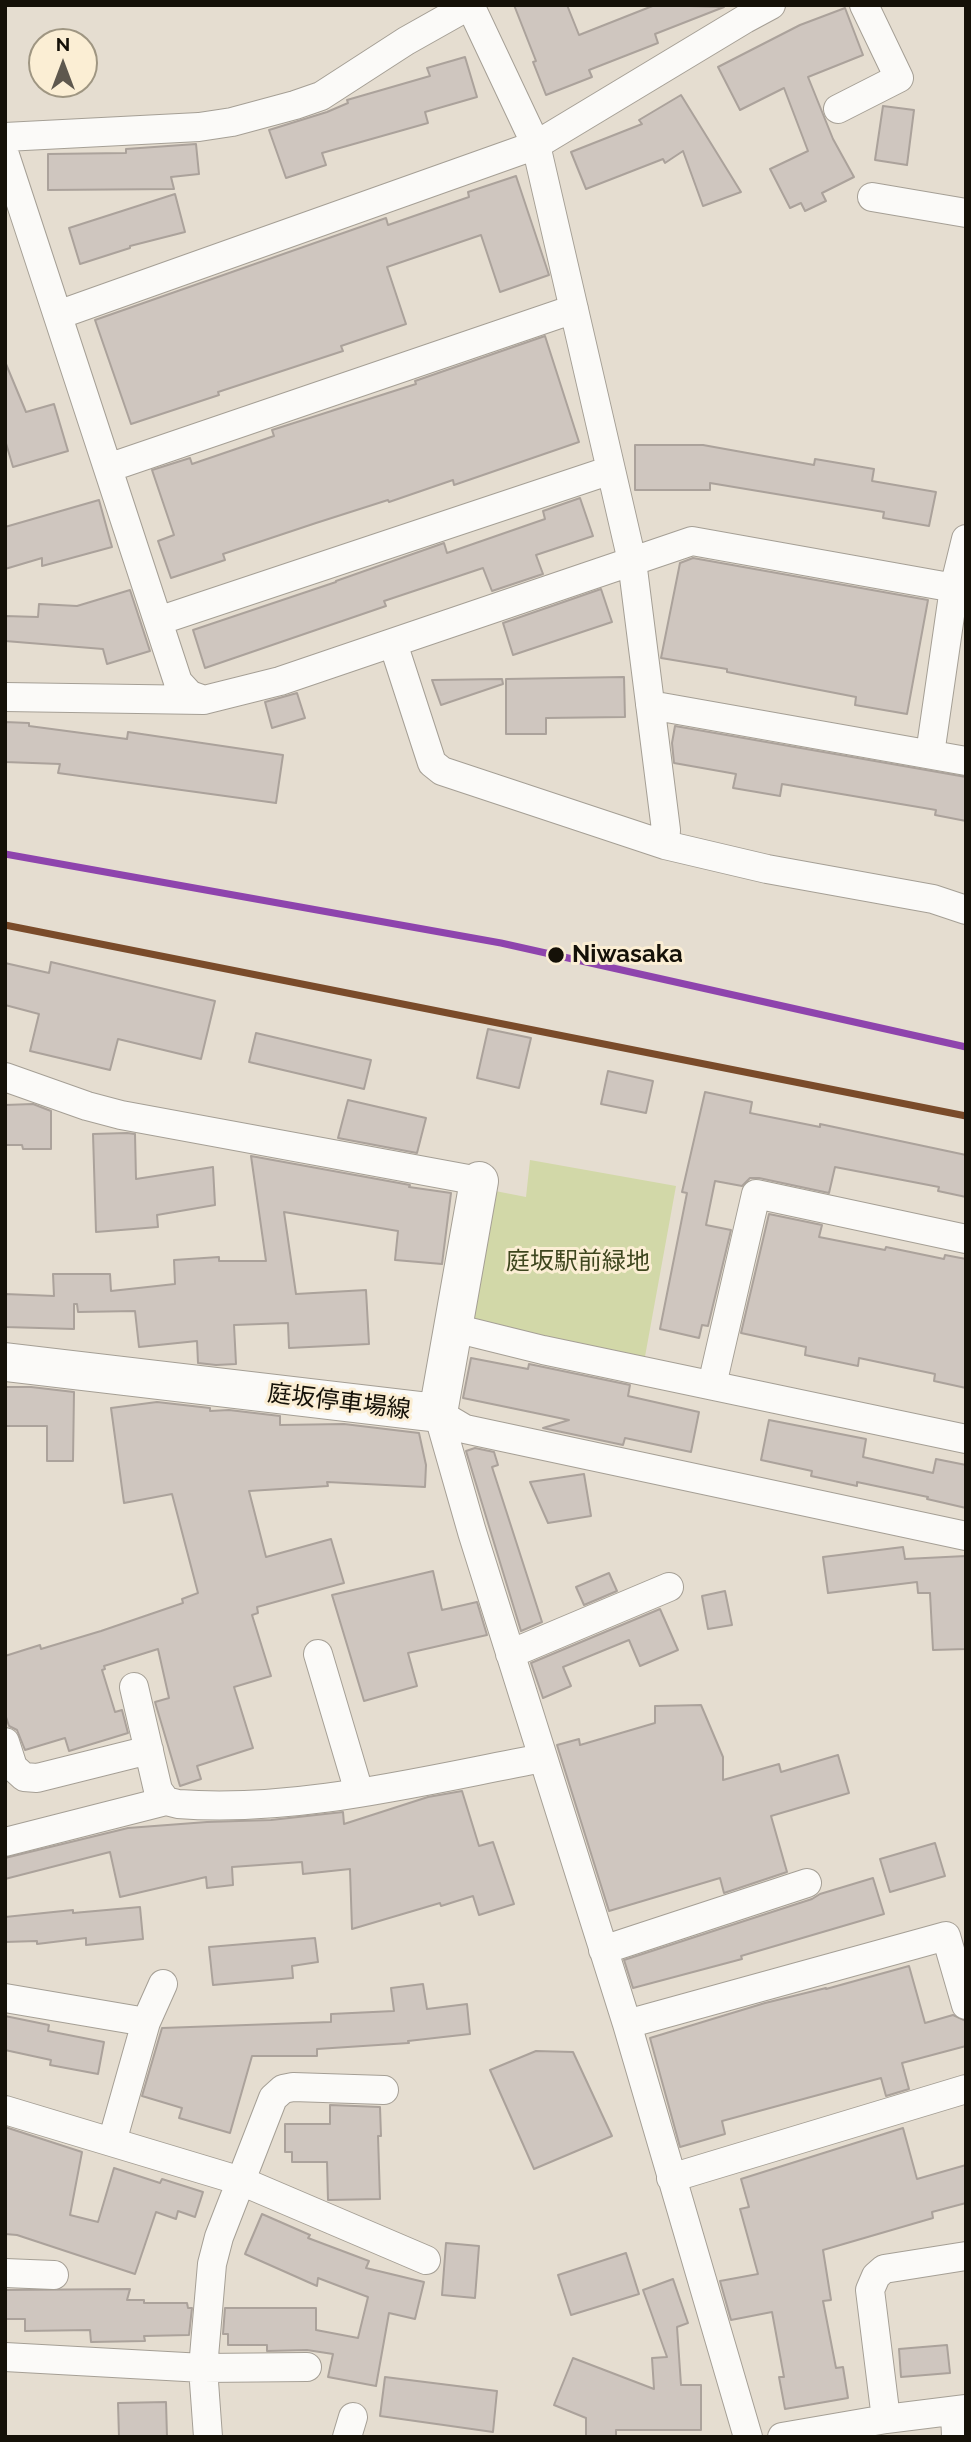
<!DOCTYPE html>
<html>
<head>
<meta charset="utf-8">
<style>
  body { margin:0 }
  #map { position:relative; width:971px; height:2442px; overflow:hidden; background:#e5ddd0; font-family:Raleway,sans-serif }
  canvas { display:block }
  .frame { position:absolute; inset:0; border:7px solid #151108; pointer-events:none }
  .north { position:absolute; left:28px; top:28px; width:70px; height:70px; box-sizing:border-box; background:#fbeed4; border:2px solid #9f9682; border-radius:50%; rotate:0deg; font-size:19px; font-weight:700; line-height:28px; text-align:center; color:#151108 }
  .north::after { content:''; display:block; margin:auto; width:24px; height:32px; background:#5e584e; clip-path:polygon(50% 0,100% 100%,50% 72%,0 100%) }
</style>
</head>
<body>
<div id="map">
<canvas width="971" height="2442"></canvas>
<div class="frame"></div>
<div class="north">N</div>
</div>
<script>
const ctx = document.querySelector('canvas').getContext('2d');
ctx.lineJoin = 'round';
function fillPath(path, color) { ctx.fillStyle = color; ctx.fill(path, 'evenodd'); }
function trace(path, color, width, dash) { ctx.strokeStyle = color; ctx.lineWidth = width; ctx.lineCap = dash ? 'butt' : 'round'; ctx.setLineDash(dash || []); ctx.stroke(path); }
function label(font, color, halo, rows, align = 'center') {
  ctx.font = font + ' Raleway,"Noto Sans JP",sans-serif'; ctx.lineWidth = 6; ctx.setLineDash([]); ctx.textBaseline = 'middle'; ctx.strokeStyle = halo; ctx.fillStyle = color; for (const [text, x, y, turn = 0] of rows) {
    ctx.save(); ctx.translate(x, y); ctx.rotate((+turn || 0) * Math.PI / 180); ctx.textAlign = isNaN(turn) ? turn : align; if (halo) ctx.strokeText(text, 0, 0); ctx.fillText(text, 0, 0); ctx.restore();
  }
}
fillPath(new Path2D(`
  M530 1160 676 1186 644 1362 464 1322 485 1189 526 1197Z`), '#d2d8a8');
const building = new Path2D(`
  M514 5H567L579 35 655 5 724 7 655 34 658 43 589 70 592 77 546 95 533 62 536 61Z
  M845 8 863 55 808 77 833 139 854 177 822 193 826 201 805 211 801 203 790 208 770 169 808 151 784 88 740 110 718 67 800 25Z
  M465 57 477 97 425 112 428 123 322 153 326 165 286 178 269 130 327 112 348 103 347 100 430 76 427 68Z
  M681 95 741 192 703 206 683 151 665 163 663 159 586 189 571 152 642 124 639 120Z
  M883 106 914 110 907 165 875 160Z
  M196 144 199 174 171 177 174 189 48 190V154L126 153V149Z
  M516 176 549 275 500 292 481 235 387 267 406 324 341 346 343 351 218 392 219 395 131 424 95 320 386 218 388 225 469 197 468 192Z
  M175 194 185 232 130 246V248L80 264 69 228Z
  M545 336 579 442 454 485 453 480 389 502 388 500 316 523 223 554 225 560 171 578 158 541 174 535 152 470 190 458 192 464 274 436 272 430 416 384 415 381Z
  M6 364 26 412 54 404 68 451 13 467 5 440Z
  M635 445H703L814 465 815 459 874 469 872 481 936 492 929 526 883 518 884 512 710 483V490H635Z
  M580 498 593 536 536 555 543 574 492 591 483 568 384 601 386 606 205 668 193 630 336 582V581L444 543 447 553 545 519 543 511Z
  M99 500 112 547 42 566V558L5 569V527Z
  M693 558 928 600 907 714 855 705 856 697 727 672V669L661 658 680 563Z
  M601 589 612 622 513 655 503 623Z
  M130 590 150 651 107 664 103 649 5 641V616L38 617 39 604 77 606Z
  M624 677 625 717 546 718V734H506V679Z
  M502 679 503 684 441 705 432 680Z
  M297 693 305 718 272 728 265 702Z
  M5 722 29 723V726L127 739 128 732 283 755 276 803 58 773 60 764 5 762Z
  M675 726 966 777V821L935 815 936 810 782 784 780 796 733 788 736 774 674 763 672 743Z
  M51 962 215 1001 201 1059 118 1039 110 1070 30 1051 39 1014 5 1005V963L49 973Z
  M488 1029 531 1038 519 1088 477 1078Z
  M256 1033 371 1060 364 1089 249 1062Z
  M608 1071 653 1081 646 1113 601 1104Z
  M705 1092 752 1102 750 1113 820 1127V1124L966 1155V1197L938 1191 939 1187 835 1167 829 1193 759 1178H750L742 1186 715 1181 706 1225 731 1230 708 1326 702 1325 699 1338 660 1329 687 1193 682 1192Z
  M348 1100 426 1118 417 1153 338 1138Z
  M33 1104 51 1111V1149H23L22 1145H5V1105Z
  M127 1133 135 1134 136 1179 213 1167 215 1205 157 1215 158 1227 96 1232 93 1134Z
  M251 1156 410 1185 409 1187 451 1193 442 1264 395 1260 398 1231 284 1212 296 1294 366 1290 369 1344 289 1348 288 1323 234 1325 236 1364 216 1365 198 1363 197 1341 139 1347 135 1311 78 1312 77 1304H74V1329L5 1327V1294L54 1296 53 1274H110L111 1291 175 1284 174 1260 219 1257V1261H266Z
  M769 1214 822 1225 819 1237 885 1250 886 1247 944 1259 945 1255 966 1259V1388L934 1381 935 1374 859 1358 858 1366 805 1355 806 1347 741 1333Z
  M471 1358 528 1369 529 1364 630 1385 628 1396 699 1412 691 1452 625 1438 623 1445 543 1428 569 1420 463 1398Z
  M5 1387H31L74 1392 73 1461H47V1426H5Z
  M157 1402 210 1408V1411L229 1410 280 1416V1425L344 1424 419 1433 426 1465 425 1487 327 1482 328 1486 249 1491 266 1557 331 1539 344 1583 257 1607 258 1613 252 1615 271 1676 234 1687 253 1748 197 1766 201 1779 180 1786 155 1702 169 1698 158 1649 104 1666 105 1669 102 1670 115 1712 122 1710 128 1733 69 1751 65 1738 25 1750 17 1730 9 1726 5 1714V1656L40 1645 41 1649 101 1631 183 1603 182 1599 198 1593 172 1494 124 1503 111 1408Z
  M769 1420 866 1439 863 1457 933 1473 936 1459 966 1465V1508L927 1499 928 1497 857 1482V1486L811 1476 812 1471 761 1460Z
  M475 1448 494 1452 498 1465 492 1467 542 1622 521 1631 466 1451Z
  M584 1474 591 1516 548 1523 530 1482Z
  M903 1547 905 1559 966 1556V1649L933 1650 930 1593H918L917 1582 828 1593 823 1557Z
  M433 1571 442 1610 477 1602 487 1635 408 1653 417 1686 364 1701 332 1595Z
  M609 1573 617 1591 584 1605 576 1587Z
  M725 1591 732 1625 708 1629 702 1596Z
  M660 1609 678 1650 640 1666 629 1640 563 1667 571 1686 543 1698 531 1663Z
  M701 1705 723 1757V1780L779 1764 781 1772 838 1755 849 1793 771 1816 787 1872 724 1893 720 1878 609 1911 557 1745 579 1739 580 1745 655 1723V1706Z
  M462 1791 479 1846 493 1842 514 1904 479 1915 473 1896 441 1906 440 1903 352 1929 350 1869 303 1874 302 1862 232 1867 233 1885 207 1888 206 1877 120 1897 110 1852 5 1879V1858L128 1828 207 1822 271 1820 343 1812 344 1824 428 1797Z
  M935 1843 945 1876 890 1892 880 1859Z
  M873 1878 884 1914 741 1956 742 1959 633 1988 624 1960 812 1899 820 1894Z
  M140 1907 143 1939 86 1945V1938L37 1944V1941L5 1942V1917L73 1910V1913Z
  M315 1938 318 1962 292 1966 293 1978 213 1985 209 1947Z
  M909 1966 925 2023 953 2015 966 2021V2046L902 2063 909 2089 886 2096 881 2078 722 2121 725 2134 680 2147 650 2038 765 2003 826 1988V1989Z
  M423 1984 427 2009 467 2004 470 2034 408 2041 409 2043 317 2049V2056H252L230 2133 179 2118 182 2108 142 2096 162 2028 331 2022V2014L394 2011 391 1988Z
  M5 2016 49 2025 48 2031 104 2042 98 2074 50 2065 51 2060 5 2050Z
  M536 2051 573 2052 612 2136 534 2169 490 2070Z
  M330 2105 380 2107 381 2136H378L380 2199 328 2200 327 2162H292V2152H285V2124H330Z
  M5 2127 82 2152 70 2215 98 2222 114 2168 160 2183 162 2179 203 2192 195 2217 178 2211 176 2219 156 2212 135 2274 17 2235 5 2234Z
  M903 2128 917 2179 966 2165V2203L932 2212 933 2218 823 2250 831 2300 823 2301 836 2368 843 2367 848 2398 785 2409 779 2377H784L772 2312 731 2320 720 2281 758 2274 740 2209 749 2207 741 2179Z
  M262 2214 310 2235 308 2238 369 2261 366 2268 424 2282 415 2319 389 2313 376 2386 328 2377 333 2354 307 2350 267 2351V2345H228V2334H223L225 2308H316V2330L358 2338 368 2297 318 2278 317 2286 245 2254Z
  M446 2243 479 2246 475 2298 442 2295Z
  M626 2253 639 2294 571 2315 558 2275Z
  M673 2279 688 2323 677 2327 681 2385H701V2430H616V2437H586V2418L554 2405 573 2358 654 2389 652 2358 667 2357 643 2290Z
  M130 2289 127 2300H144V2303H187L188 2308H192L189 2335 144 2336 145 2341 91 2342 90 2330 25 2331V2319H5V2290Z
  M947 2345 950 2373 901 2377 899 2349Z
  M385 2377 497 2391 493 2432 380 2416Z
  M166 2402 167 2437H119L118 2403Z`);
fillPath(building, '#cfc6bf');
trace(building, '#aba29b', 2);
const street = new Path2D(`
  M470 5 536 145 632 561 666 830 665 845
  M838 109 899 78 864 5
  M5 137 199 127 232 122 295 105 321 96 406 41 470 5
  M5 155 178 682 190 695 204 700 280 681 692 541 966 590
  M872 197 966 213
  M58 315 536 145 745 19 771 5
  M108 468 574 309
  M158 621 611 470
  M393 643 432 763 442 771 665 845 767 869 933 899 966 910
  M5 697 204 700
  M650 705 966 761
  M930 754 954 588 966 539
  M5 1077 87 1106 121 1115 479 1181
  M454 1328 543 1350 966 1439
  M712 1385 756 1194 966 1239
  M438 1413 472 1532 627 2024 748 2437
  M438 1413 465 1429 966 1536
  M318 1654 359 1792
  M510 1654 669 1587
  M134 1687 158 1790 166 1801 178 1804C298 1813 425 1780 543 1758
  M5 1742 13 1767 24 1777 37 1778 149 1750
  M5 1842 166 1801
  M603 1950 807 1883
  M5 1998 146 2022
  M627 2024 946 1936 966 2005
  M5 2110 241 2181 426 2260
  M112 2142 146 2022 163 1984
  M671 2178 966 2089
  M5 2273 54 2275
  M5 2357 203 2368 307 2367
  M955 2411 956 2437
  M886 2419 870 2290 876 2276 884 2269 966 2256
  M208 2437 203 2368 212 2264 219 2237 273 2098 283 2089 293 2087 384 2090
  M347 2437 353 2417
  M782 2437 886 2419 966 2409`);
const secondary = new Path2D(`
  M5 1362 438 1413 479 1181`);
trace(street, '#a59f95', 30);
trace(secondary, '#a59f95', 40);
trace(street, '#fbfaf8', 28);
trace(secondary, '#fbfaf8', 38);
trace(new Path2D(`
  M5 854 501 943 966 1047`), '#8e44ad', 7);
trace(new Path2D(`
  M5 925 966 1116`), '#7a4b2a', 7);
for (const [x, y, r, color] of [
  [556,955,9,"#151108"]
]) { const dot = new Path2D(); dot.arc(x, y, r, 0, 2 * Math.PI); ctx.fillStyle = color; ctx.fill(dot); trace(dot, '#fbeed4', 2.5); }
label('bold 24px', '#151108', '#fbeed4', [
  ["Niwasaka",572,955]
], 'left');
label('24px', '#3e461e', '#fbeed4', [
  ["庭坂駅前緑地",578,1262]
]);
label('24px', '#151108', '#fbeed4', [
  ["庭坂停車場線",339,1402,7]
]);
</script>
</body>
</html>
